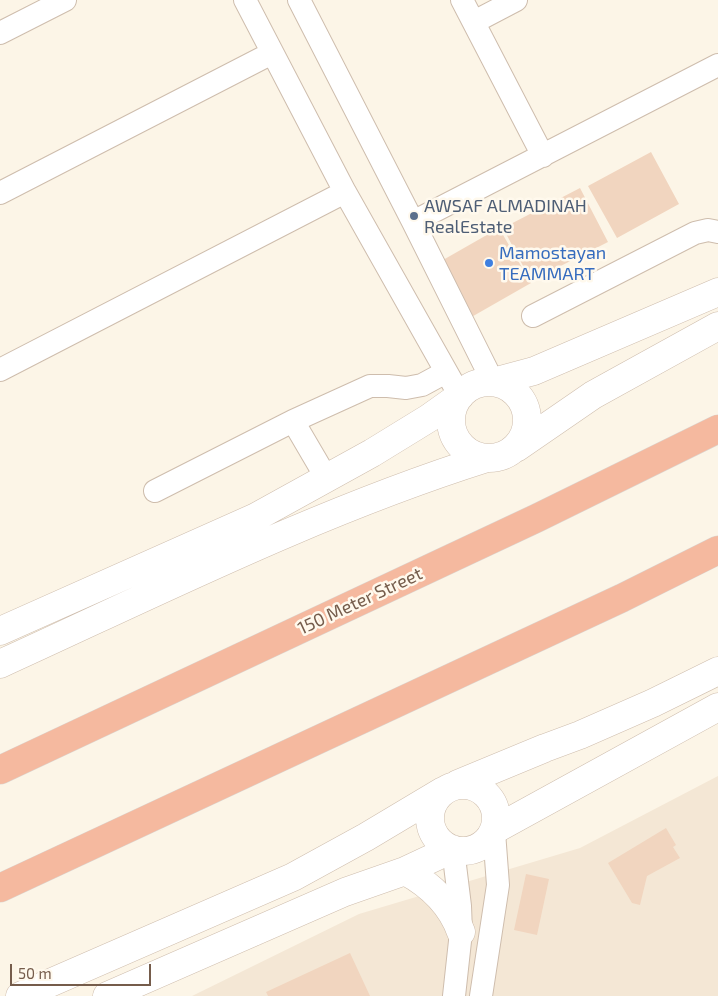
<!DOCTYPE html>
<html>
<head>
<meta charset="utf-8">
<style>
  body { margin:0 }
  #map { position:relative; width:718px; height:996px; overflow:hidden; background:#fcf5e7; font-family:"Exo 2",sans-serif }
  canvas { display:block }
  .scale { position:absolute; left:10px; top:964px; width:141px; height:22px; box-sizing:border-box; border:2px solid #755c4b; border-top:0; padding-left:6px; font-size:15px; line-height:18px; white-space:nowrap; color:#755c4b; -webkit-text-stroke:4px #fff9ed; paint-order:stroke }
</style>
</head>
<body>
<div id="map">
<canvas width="718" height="996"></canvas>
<div class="scale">50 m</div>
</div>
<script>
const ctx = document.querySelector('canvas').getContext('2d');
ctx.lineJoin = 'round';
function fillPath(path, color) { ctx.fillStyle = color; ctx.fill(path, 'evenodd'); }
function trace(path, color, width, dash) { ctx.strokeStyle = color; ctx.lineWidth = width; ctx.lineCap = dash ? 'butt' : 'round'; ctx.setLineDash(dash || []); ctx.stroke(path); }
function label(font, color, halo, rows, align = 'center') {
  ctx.font = font + ' "Exo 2",sans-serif'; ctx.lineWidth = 5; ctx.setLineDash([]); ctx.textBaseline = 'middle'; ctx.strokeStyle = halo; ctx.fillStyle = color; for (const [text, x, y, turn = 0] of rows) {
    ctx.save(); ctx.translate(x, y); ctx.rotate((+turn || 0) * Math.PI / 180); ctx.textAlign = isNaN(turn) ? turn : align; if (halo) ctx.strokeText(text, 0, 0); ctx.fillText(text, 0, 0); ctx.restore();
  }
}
fillPath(new Path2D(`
  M718 776V996H192L359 914 580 848Z`), '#f4e7d5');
fillPath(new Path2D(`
  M651 152 679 204 617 238 588 186Z
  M580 188 608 242 531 281 503 228Z
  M499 228 531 283 468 319 436 264Z
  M666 828 676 845 673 847 680 858 647 876 640 905 632 903 608 863Z
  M526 874 549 879 537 935 514 930Z
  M350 953 370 996H268L266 992Z`), '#f1d5bf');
const minor = new Path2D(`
  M245 0 345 192 460 396
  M299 0 413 222 493 382
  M462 0 543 156
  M474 22 516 0
  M0 33 65 0
  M0 193 272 53
  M413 222 718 65
  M533 316 695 233 708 230 718 232
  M0 370 345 192
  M293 421 327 479
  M155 491 293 421 370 386H388L406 388 422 385 446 372
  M453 849 460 906 461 932 454 996
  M481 996 498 885 494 832`);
const tertiary = new Path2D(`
  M451 420a38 38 0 1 1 76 0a38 38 0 1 1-76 0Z
  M493 382 534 371 718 292
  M516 448 593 395 718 326
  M0 631 256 517 372 453 429 418 460 396
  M0 664C160 591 319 511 487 458
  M458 784 545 748 580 735 653 703 718 671
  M430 818a33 33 0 1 1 66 0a33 33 0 1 1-66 0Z
  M494 830 718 707
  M405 871C431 885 451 904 461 932
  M20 996 293 877 366 837 443 791
  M107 996 345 892 405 871 452 849`);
const motorway = new Path2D(`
  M0 770 537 518 718 429
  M0 888 622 598 718 550`);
trace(minor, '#cebdad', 24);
trace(tertiary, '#cebdad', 29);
trace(motorway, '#dbd5d0', 29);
trace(minor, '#fff', 22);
trace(tertiary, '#fff', 28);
trace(motorway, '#f5b99f', 28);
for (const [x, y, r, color] of [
  [414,216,5,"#5c6f8a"],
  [489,263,5,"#3f7fe0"]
]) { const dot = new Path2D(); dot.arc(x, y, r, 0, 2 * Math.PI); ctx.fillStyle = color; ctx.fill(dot); trace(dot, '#fff9ed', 2); }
label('18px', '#4e5e75', '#fff9ed', [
  ["AWSAF ALMADINAH",424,206],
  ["RealEstate",424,227]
], 'left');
label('18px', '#366cbe', '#fff9ed', [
  ["Mamostayan",499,253],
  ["TEAMMART",499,274]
], 'left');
label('18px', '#755c4b', '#fff9ed', [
  ["150 Meter Street",360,601,-25]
]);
</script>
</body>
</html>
